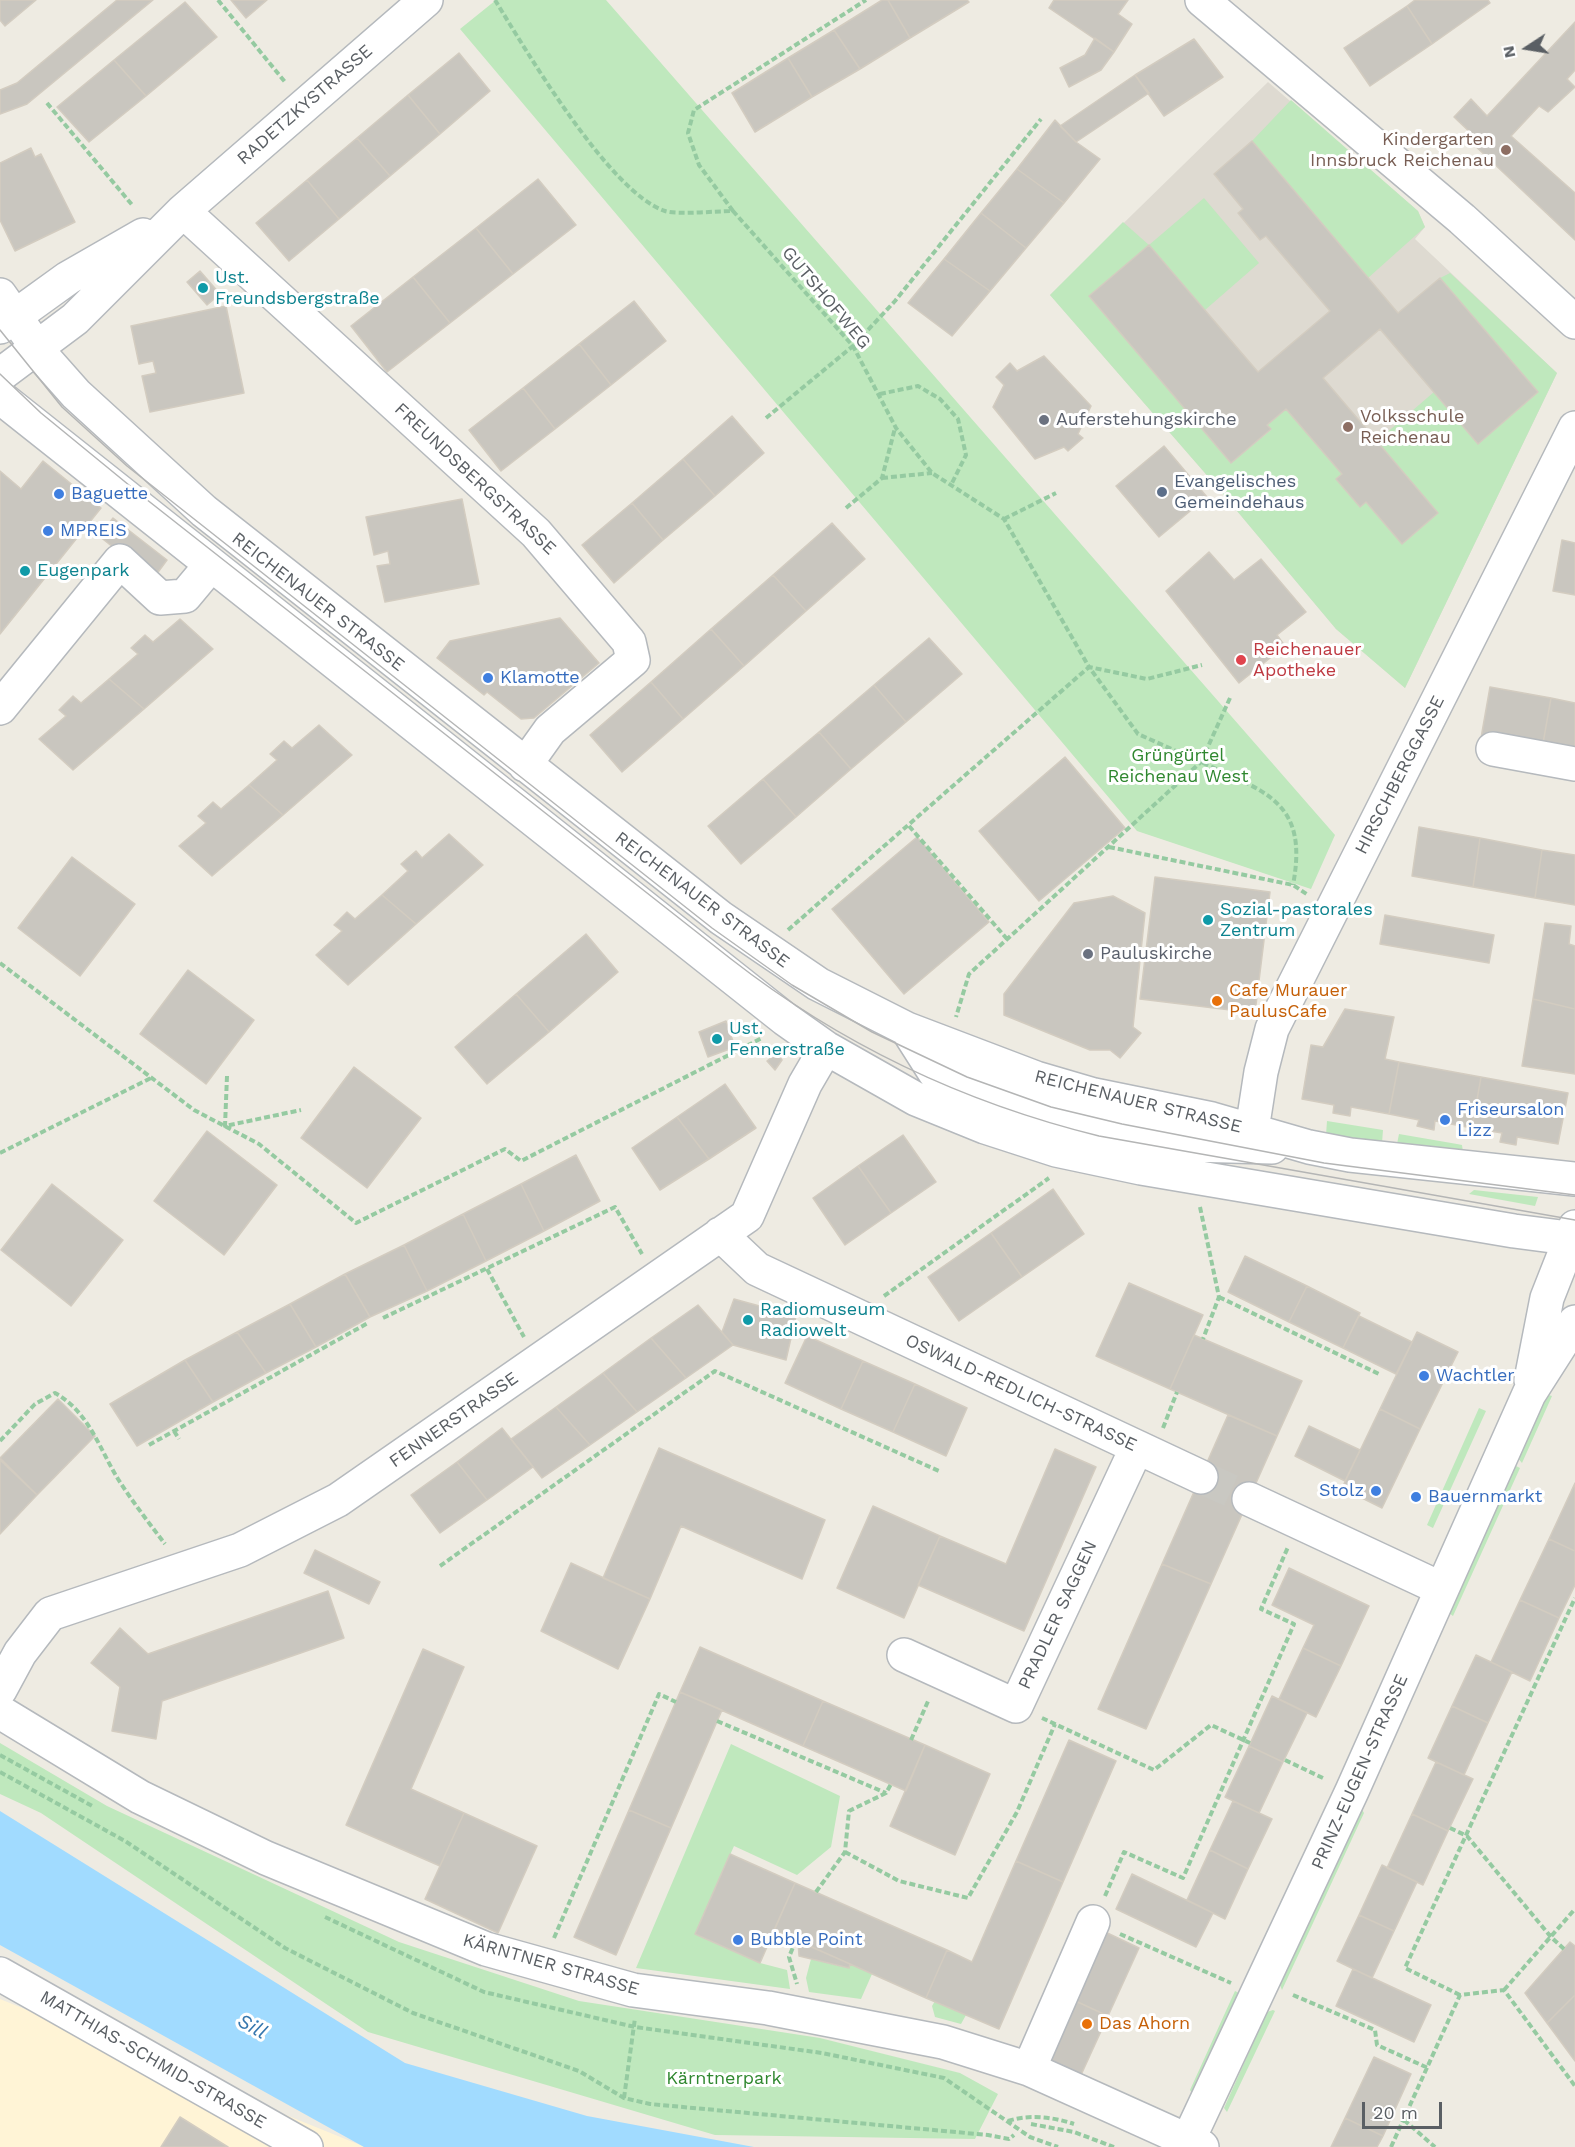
<!DOCTYPE html>
<html>
<head>
<meta charset="utf-8">
<style>
  body { margin:0 }
  #map { position:relative; width:1575px; height:2147px; overflow:hidden; background:#eeebe2; font-family:"Work Sans",sans-serif }
  canvas { display:block }
  .north { position:absolute; left:1497px; top:18px; width:60px; height:60px; -webkit-text-stroke:4px #fff; paint-order:stroke; rotate:258deg; font-size:16px; font-weight:700; line-height:24px; text-align:center; color:#5a5f64 }
  .north::after { content:''; display:block; margin:auto; width:21px; height:27px; background:#5a5f64; clip-path:polygon(50% 0,100% 100%,50% 72%,0 100%) }
  .scale { position:absolute; left:1362px; top:2102px; width:80px; height:27px; box-sizing:border-box; border:3px solid #5a5f64; border-top:0; padding-left:8px; font-size:18px; line-height:21px; white-space:nowrap; color:#5a5f64; -webkit-text-stroke:4px #fff; paint-order:stroke }
</style>
</head>
<body>
<div id="map">
<canvas width="1575" height="2147"></canvas>
<div class="north">N</div>
<div class="scale">20 m</div>
</div>
<script>
const ctx = document.querySelector('canvas').getContext('2d');
ctx.lineJoin = 'round';
function fillPath(path, color) { ctx.fillStyle = color; ctx.fill(path, 'evenodd'); }
function trace(path, color, width, dash) { ctx.strokeStyle = color; ctx.lineWidth = width; ctx.lineCap = dash ? 'butt' : 'round'; ctx.setLineDash(dash || []); ctx.stroke(path); }
function label(font, color, halo, rows, align = 'center') {
  ctx.font = font + ' "Work Sans",sans-serif'; ctx.lineWidth = 6; ctx.setLineDash([]); ctx.textBaseline = 'middle'; ctx.strokeStyle = halo; ctx.fillStyle = color; for (const [text, x, y, turn = 0] of rows) {
    ctx.save(); ctx.translate(x, y); ctx.rotate((+turn || 0) * Math.PI / 180); ctx.textAlign = isNaN(turn) ? turn : align; if (halo) ctx.strokeText(text, 0, 0); ctx.fillText(text, 0, 0); ctx.restore();
  }
}
fillPath(new Path2D(`
  M0 1999 365 2147H0Z`), '#fff4d6');
fillPath(new Path2D(`
  M1268 82 1418 211 1425 227 1415 239 1557 373 1405 688 1336 629 1211 480 1050 295Z`), '#dedad1');
fillPath(new Path2D(`
  M496 0H606L1335 835 1311 889 1137 831 460 29Z
  M1291 100 1418 211 1425 227 1368 278 1252 141Z
  M1204 198 1259 263 1205 310 1090 297 1231 463 1271 430 1267 425 1286 409 1342 474 1337 480 1360 507 1366 502 1438 513 1377 441 1434 392 1480 325 1440 278 1450 273 1557 373 1405 688 1336 629 1211 480 1050 295 1123 222 1149 245Z
  M1327 1121 1383 1130 1382 1143 1326 1135Z
  M1399 1134 1457 1144 1462 1145 1463 1152 1397 1144Z
  M1474 1190 1538 1197 1535 1206 1469 1194Z
  M1545 1394 1552 1396 1522 1463 1517 1457Z
  M1479 1408 1486 1411 1433 1528 1427 1525Z
  M1516 1466 1520 1468 1453 1616 1449 1613 1512 1467Z
  M0 1743 107 1806 399 1942 579 2001 820 2038 960 2073 998 2094 975 2139 715 2135 368 2032 41 1813 0 1794Z
  M731 1744 840 1796 831 1847 797 1875 734 1846 695 1934 760 1963 787 1970 790 1989 636 1968Z
  M1361 1808 1364 1813 1282 1990 1280 1985Z
  M811 1959 848 1968 850 1964 872 1974 861 1999 809 1992 806 1978Z
  M1235 1991 1239 1993V2000L1193 2095 1190 2090Z
  M935 2001 966 2015 961 2024 935 2017 932 2006Z
  M1273 2010 1275 2011 1227 2112 1224 2108 1267 2012Z`), '#bfe8bd');
fillPath(new Path2D(`
  M0 1811 405 2063 587 2116 754 2147H364L0 1945Z`), '#a1dbff');
const building = new Path2D(`
  M0 0H36L5 26 0 20Z
  M117 0H153L27 104 0 114V90L17 83Z
  M231 0H267L246 18Z
  M882 0H888L910 38 860 69 834 30Z
  M888 0H967L969 2 910 38Z
  M1054 0H1128L1118 14 1132 24 1114 52 1049 8Z
  M1415 0H1488L1490 3 1432 44 1407 6Z
  M185 2 217 37 146 96 114 60Z
  M1407 6 1432 44 1370 86 1344 48Z
  M1575 22V70L1567 79 1575 87 1548 112 1539 106 1511 136 1575 193V240L1471 142 1475 137 1454 117 1471 99 1487 116Z
  M834 30 860 69 812 97 788 58Z
  M1095 38 1114 52 1101 70 1069 87 1060 68 1085 55Z
  M1194 39 1223 77 1164 116 1135 75Z
  M459 53 490 91 440 134 408 95Z
  M788 58 812 97 755 132 732 93Z
  M114 60 146 96 89 142 57 107Z
  M1135 75 1149 93 1076 142 1060 126Z
  M408 95 440 134 390 176 357 138Z
  M1055 120 1076 142 1100 159 1064 203 1017 169Z
  M357 138 390 176 339 219 307 180Z
  M1252 141 1398 313 1440 278 1538 392 1478 444 1380 329 1323 378 1438 513 1402 544 1366 502 1360 507 1336 479 1342 474 1286 409 1267 425 1271 429 1231 463 1089 296 1149 245 1258 372 1330 311 1266 236 1260 240 1238 213 1243 209 1214 174Z
  M31 148 35 157 41 154 75 222 15 251 0 220V163Z
  M1017 169 1064 203 1026 248 981 213Z
  M538 179 576 225 513 274 476 228Z
  M307 180 339 219 289 261 256 223Z
  M981 213 1026 248 990 291 944 259Z
  M476 228 513 274 450 323 413 277Z
  M944 259 990 291 952 336 908 303Z
  M200 271 220 294 207 305 187 282Z
  M413 277 450 323 387 372 351 326Z
  M634 301 666 341 611 385 579 344Z
  M226 306 244 393 150 412 142 376 156 373 153 361 139 364 131 326Z
  M579 344 611 385 555 429 523 388Z
  M1044 356 1091 406 1078 434 1083 438 1068 451 1064 447 1035 459 993 407 1004 385 996 377 1010 363 1017 371Z
  M523 388 555 429 501 471 469 430Z
  M732 416 764 453 715 496 683 459Z
  M1164 446 1207 497 1159 537 1116 486Z
  M683 459 715 496 663 540 632 503Z
  M43 461 101 508 0 634V471L21 489Z
  M462 499 479 584 385 602 377 566 390 564 388 551 374 555 366 517Z
  M632 503 663 540 614 583 582 545Z
  M113 518 167 560 153 579 99 536Z
  M832 523 865 559 806 611 773 575Z
  M1562 540 1575 543V595L1553 591Z
  M1209 552 1234 580 1261 559 1306 612 1277 635 1285 646 1239 683 1166 591Z
  M773 575 806 611 744 666 711 629Z
  M560 618 599 663 534 718 521 719 487 692 484 695 437 658 450 641Z
  M180 619 213 649 144 709 109 679 138 654 131 648 145 635 153 642Z
  M711 629 744 666 683 719 651 682Z
  M929 638 962 674 906 722 874 685Z
  M109 679 144 709 73 770 39 739 66 716 59 710 73 696 81 703Z
  M651 682 683 719 622 772 590 735Z
  M874 685 906 722 851 769 819 732Z
  M1490 687 1551 698 1542 749 1481 738Z
  M1551 698 1575 703V755L1542 749Z
  M319 725 352 755 283 815 249 785 277 760 270 754 284 741 292 748Z
  M819 732 851 769 796 817 763 779Z
  M1065 757 1125 828 1039 901 979 831Z
  M763 779 796 817 741 864 708 826Z
  M249 785 283 815 212 876 179 846 206 823 198 816 213 802 221 809Z
  M1419 827 1480 838 1473 887 1412 876Z
  M449 834 483 865 416 924 382 895 408 871 401 864 416 851 422 858Z
  M917 837 989 922 904 994 832 909Z
  M1480 838 1542 850 1535 898 1473 887Z
  M1542 850 1575 855V905L1535 898Z
  M72 857 135 904 80 976 18 928Z
  M1155 877 1270 892 1255 1013 1140 999Z
  M382 895 416 924 348 985 316 955 342 931 334 925 347 912 355 919Z
  M1113 896 1145 913 1133 1027 1141 1033 1120 1058 1110 1050H1090L1004 1015V994L1074 903Z
  M1385 915 1494 935 1489 963 1380 944Z
  M1545 923 1571 926 1569 944 1575 946V1009L1533 999Z
  M586 934 618 972 549 1032 516 994Z
  M188 970 254 1020 206 1084 140 1034Z
  M516 994 549 1032 487 1084 455 1047Z
  M1533 999 1575 1009V1074L1522 1066Z
  M1345 1009 1394 1017 1385 1059 1399 1062 1389 1114 1351 1107 1350 1116 1333 1113 1334 1105 1302 1099 1311 1045 1323 1047Z
  M726 1021 735 1047 708 1057 699 1032Z
  M777 1053 782 1060 775 1070 767 1061Z
  M1399 1062 1481 1077 1472 1128 1435 1121 1434 1130 1417 1126 1419 1120 1389 1114Z
  M354 1067 421 1118 367 1188 301 1138Z
  M1481 1077 1568 1093 1558 1144 1517 1137 1516 1145 1500 1142 1502 1133 1472 1128Z
  M725 1084 756 1128 709 1159 677 1117Z
  M677 1117 709 1159 660 1190 632 1148Z
  M207 1131 277 1185 224 1255 154 1201Z
  M903 1135 936 1182 891 1213 858 1166Z
  M576 1155 600 1201 544 1231 521 1184Z
  M858 1166 891 1213 845 1245 813 1198Z
  M52 1184 123 1240 71 1306 1 1250Z
  M521 1184 544 1231 486 1261 463 1214Z
  M1053 1189 1084 1234 1022 1277 991 1233Z
  M463 1214 486 1261 427 1291 404 1245Z
  M991 1233 1022 1277 959 1321 928 1277Z
  M404 1245 427 1291 370 1317 345 1274Z
  M1245 1256 1307 1286 1289 1322 1228 1292Z
  M345 1274 370 1317 316 1347 290 1304Z
  M1129 1283 1203 1315 1170 1389 1096 1356Z
  M1307 1286 1360 1313 1343 1348 1289 1322Z
  M734 1299 796 1316 786 1360 733 1345 722 1332Z
  M290 1304 316 1347 266 1373 237 1332Z
  M698 1305 733 1345 686 1378 651 1338Z
  M1359 1316 1412 1342 1396 1374 1343 1348Z
  M237 1332 266 1373 213 1402 185 1360Z
  M1417 1332 1458 1352 1420 1429 1380 1409Z
  M1194 1335 1302 1381 1277 1436 1170 1389Z
  M807 1336 863 1361 841 1409 785 1383Z
  M651 1338 686 1378 637 1412 603 1373Z
  M185 1360 213 1402 137 1446 110 1404Z
  M863 1361 915 1384 893 1432 841 1409Z
  M603 1373 637 1412 590 1445 556 1407Z
  M915 1384 967 1408 946 1456 893 1432Z
  M58 1399 95 1436 37 1495 0 1458Z
  M556 1407 590 1445 542 1478 511 1439Z
  M1380 1409 1420 1429 1382 1508 1342 1488Z
  M1228 1415 1277 1436 1211 1584 1162 1564Z
  M1309 1426 1360 1450 1345 1481 1295 1456Z
  M502 1428 533 1467 487 1500 457 1462Z
  M659 1448 825 1520 802 1579 681 1526 650 1599 603 1578Z
  M1055 1449 1096 1467 1024 1631 918 1585 940 1536 1006 1564Z
  M0 1460 37 1495 0 1534Z
  M457 1462 487 1500 440 1533 411 1495Z
  M1575 1483V1551L1549 1539Z
  M873 1506 940 1536 904 1618 837 1588Z
  M1549 1539 1575 1551V1585L1559 1618 1520 1600Z
  M315 1550 380 1582 369 1604 304 1573Z
  M571 1563 650 1599 618 1669 541 1631Z
  M1162 1564 1211 1584 1146 1729 1098 1709Z
  M1289 1568 1369 1606 1341 1666 1303 1648 1314 1625 1272 1605Z
  M328 1591 344 1638 162 1701 156 1739 112 1731 120 1687 91 1663 120 1628 148 1654Z
  M1520 1600 1559 1618 1530 1681 1491 1662Z
  M700 1647 823 1701 803 1746 680 1692Z
  M1303 1648 1341 1666 1316 1717 1279 1699Z
  M423 1649 464 1667 411 1789 464 1813 440 1866 346 1825Z
  M1476 1655 1512 1672 1488 1723 1452 1706Z
  M680 1692 722 1710 671 1828 629 1810Z
  M1272 1696 1307 1713 1283 1762 1249 1746Z
  M823 1701 925 1745 906 1791 803 1746Z
  M1452 1706 1488 1723 1464 1775 1428 1758Z
  M1069 1740 1116 1761 1063 1882 1016 1861Z
  M925 1745 990 1774 955 1855 890 1826Z
  M1249 1746 1283 1762 1259 1813 1225 1797Z
  M1436 1762 1473 1779 1448 1831 1412 1814Z
  M1233 1801 1272 1819 1248 1869 1210 1850Z
  M629 1810 671 1828 616 1955 574 1937Z
  M464 1813 537 1846 498 1933 425 1899Z
  M1412 1814 1448 1831 1423 1885 1387 1868Z
  M1210 1850 1248 1869 1225 1919 1187 1900Z
  M730 1854 795 1883 760 1963 695 1934Z
  M1016 1861 1063 1882 999 2029 926 1998 947 1950 972 1962Z
  M1382 1865 1417 1882 1394 1931 1359 1915Z
  M1132 1874 1213 1913 1196 1947 1116 1909Z
  M795 1883 947 1950 926 1998 774 1930Z
  M1359 1915 1394 1931 1372 1978 1337 1961Z
  M1101 1930 1139 1948 1108 2016 1069 1998Z
  M798 1941 850 1964 849 1968 799 1956Z
  M1570 1942 1575 1946V1995L1547 2023 1525 1993Z
  M1353 1969 1431 2005 1414 2042 1336 2006Z
  M1575 1995V2061L1547 2023Z
  M1069 1998 1108 2016 1081 2075 1042 2057Z
  M1374 2057 1411 2074 1383 2136 1345 2118Z
  M180 2117 228 2147H161Z
  M1345 2118 1383 2136 1377 2147H1331Z`);
fillPath(building, '#c9c6bf');
trace(building, '#d3ccc0', 1.5);
trace(new Path2D(`
  M1201 1477 1249 1499`), '#c9c8c2', 33, [33, 16]);
const minor = new Path2D(`
  M1202 0 1462 219 1575 322
  M183 211 536 533 629 642 633 660 550 730 525 765
  M0 295 45 359 76 394 204 511 721 918 818 984 907 1029 1036 1078 1094 1095 1212 1119 1309 1147 1350 1155 1575 1179
  M0 327 68 278 143 235
  M0 375 75 319 183 211 426 0
  M0 397 785 1019 826 1048 916 1099 985 1127 1056 1150 1141 1168 1514 1231 1575 1239
  M0 708 120 561 160 598 185 596 210 566
  M1493 749 1575 764
  M907 1029 935 1073 1033 1110 1102 1129 1187 1145 1272 1147
  M1252 1130 1261 1072 1272 1029 1575 428
  M720 1234 757 1269 1201 1477
  M1531 1380 1547 1298 1575 1227
  M1249 1499 1442 1589
  M904 1655 1016 1706 1137 1447
  M0 1690 20 1653 50 1614 240 1550 338 1500 747 1216 805 1084 826 1048
  M0 1712 140 1797 266 1858 486 1949 633 1990 768 2008 943 2042 1029 2069 1202 2147
  M0 1974 306 2147
  M1029 2069 1093 1922
  M1185 2147 1352 1791 1529 1394 1575 1322`);
trace(minor, '#b5b9bd', 36);
trace(new Path2D(`
  M218 0 285 82
  M495 0C527 52 610 193 665 211 677 215 718 211 733 211L853 346 896 428 932 473 1004 519 1089 667 1147 679 1202 665
  M47 103 133 206
  M733 211 699 165 688 133 694 110 866 0
  M880 394 918 386 940 399 958 419 966 455 951 485
  M766 418 853 346 895 301 1041 119
  M882 478 932 473
  M846 508 882 478 895 428
  M1004 519 1056 493
  M1230 698 1201 762C1265 792 1309 801 1293 885
  M909 826 1007 939
  M1109 847 1293 885 1308 895
  M788 930 1089 667 1138 734 1201 762 969 974 956 1017
  M0 963 194 1110 259 1144 356 1223 505 1149 521 1161 762 1038
  M227 1076 225 1126 301 1110
  M0 1153 153 1077
  M1200 1207 1219 1297 1203 1339
  M487 1269 524 1337
  M884 1296 1049 1178
  M1219 1297 1379 1374
  M383 1318 615 1207 642 1254
  M1163 1428 1177 1392
  M174 1431 179 1439
  M0 1441 35 1404 55 1393C89 1412 99 1448 118 1479 132 1501 149 1523 165 1544
  M149 1445 368 1323
  M440 1566 715 1371 939 1471
  M1042 1718 1154 1770 1211 1725 1250 1743
  M717 1721 886 1793
  M911 1740 929 1699
  M0 1755 94 1807
  M1285 1760 1325 1779
  M0 1772 125 1841 285 1948 413 2013 579 2071 624 2098 650 2104 988 2135 1009 2139 1014 2135
  M1450 1828 1467 1836 1551 1937 1564 1949
  M845 1852 899 1881 968 1898 1017 1812 1055 1724
  M816 1892 845 1852 849 1811 886 1793 891 1784
  M1105 1896 1124 1852 1183 1878 1294 1624 1261 1609 1288 1547
  M325 1917 484 1992 635 2027 822 2053 944 2078 1030 2137 1058 2147
  M1120 1934 1231 1983
  M554 1938 659 1694 676 1702
  M796 1940 789 1957 797 1984
  M1504 1990 1575 1909
  M1293 1995 1375 2030 1377 2045 1428 2068
  M1460 1995 1405 1968 1575 1598
  M624 2098 635 2018
  M1404 2120 1435 2147
  M1008 2121C1029 2114 1053 2117 1074 2124
  M1031 2124 1074 2132 1114 2147
  M1391 2147 1460 1995 1504 1990 1575 2086`), '#95caa1', 4, [6, 3]);
trace(minor, '#fff', 33);
trace(new Path2D(`
  M0 330 62 407 127 466 712 928 792 985 872 1032 967 1077 1051 1107 1122 1124 1324 1163 1575 1195
  M0 374 41 413 146 499 731 959C840 1044 965 1103 1099 1136L1575 1220`), '#b4b5b5', 1.5);
for (const [x, y, r, color] of [
  [1506,150,6,"#8d6e63"],
  [203,288,6,"#0f9aa8"],
  [1044,420,6,"#6b7280"],
  [1348,427,6,"#8d6e63"],
  [1162,492,6,"#5c6f8a"],
  [59,494,6,"#3f7fe0"],
  [48,531,6,"#3f7fe0"],
  [25,571,6,"#0f9aa8"],
  [1241,660,6,"#e0444e"],
  [488,678,6,"#3f7fe0"],
  [1208,920,6,"#0f9aa8"],
  [1088,954,6,"#6b7280"],
  [1217,1001,6,"#e8710a"],
  [717,1039,6,"#0f9aa8"],
  [1445,1120,6,"#3f7fe0"],
  [748,1320,6,"#0f9aa8"],
  [1424,1376,6,"#3f7fe0"],
  [1376,1491,6,"#3f7fe0"],
  [1416,1497,6,"#3f7fe0"],
  [738,1940,6,"#3f7fe0"],
  [1087,2024,6,"#e8710a"]
]) { const dot = new Path2D(); dot.arc(x, y, r, 0, 2 * Math.PI); ctx.fillStyle = color; ctx.fill(dot); trace(dot, '#fff', 2); }
label('18px', '#5a5f64', '#fff', [
  ["RADETZKYSTRASSE",305,105,-41],
  ["GUTSHOFWEG",826,298,50],
  ["FREUNDSBERGSTRASSE",475,479,43],
  ["REICHENAUER STRASSE",318,602,38],
  ["HIRSCHBERGGASSE",1400,775,-63],
  ["REICHENAUER STRASSE",702,900,37],
  ["REICHENAUER STRASSE",1138,1102,14],
  ["OSWALD-REDLICH-STRASSE",1021,1393,25],
  ["FENNERSTRASSE",454,1420,-35],
  ["PRADLER SAGGEN",1058,1615,-65],
  ["PRINZ-EUGEN-STRASSE",1360,1772,-66],
  ["KÄRNTNER STRASSE",551,1965,16],
  ["MATTHIAS-SCHMID-STRASSE",153,2060,30]
]);
label('18px', '#785e54', '#fff', [
  ["Kindergarten",1494,140],
  ["Innsbruck Reichenau",1494,161],
  ["Volksschule",1360,417,"left"],
  ["Reichenau",1360,438,"left"]
], 'right');
label('18px', '#0d838f', '#fff', [
  ["Ust.",215,278],
  ["Freundsbergstraße",215,299],
  ["Eugenpark",37,571],
  ["Sozial-pastorales",1220,910],
  ["Zentrum",1220,931],
  ["Ust.",729,1029],
  ["Fennerstraße",729,1050],
  ["Radiomuseum",760,1310],
  ["Radiowelt",760,1331]
], 'left');
label('18px', '#5b616d', '#fff', [
  ["Auferstehungskirche",1056,420],
  ["Pauluskirche",1100,954]
], 'left');
label('18px', '#4e5e75', '#fff', [
  ["Evangelisches",1174,482],
  ["Gemeindehaus",1174,503]
], 'left');
label('18px', '#366cbe', '#fff', [
  ["Baguette",71,494],
  ["MPREIS",60,531],
  ["Klamotte",500,678],
  ["Friseursalon",1457,1110],
  ["Lizz",1457,1131],
  ["Wachtler",1436,1376],
  ["Stolz",1364,1491,"right"],
  ["Bauernmarkt",1428,1497],
  ["Bubble Point",750,1940]
], 'left');
label('18px', '#be3a42', '#fff', [
  ["Reichenauer",1253,650],
  ["Apotheke",1253,671]
], 'left');
label('18px', '#2f872f', '#fff', [
  ["Grüngürtel",1178,756],
  ["Reichenau West",1178,777],
  ["Kärntnerpark",724,2079]
]);
label('18px', '#c56008', '#fff', [
  ["Cafe Murauer",1229,991],
  ["PaulusCafe",1229,1012],
  ["Das Ahorn",1099,2024]
], 'left');
label('italic 20px', '#3677ae', '#fff', [
  ["Sill",252,2027,29]
]);
</script>
</body>
</html>
